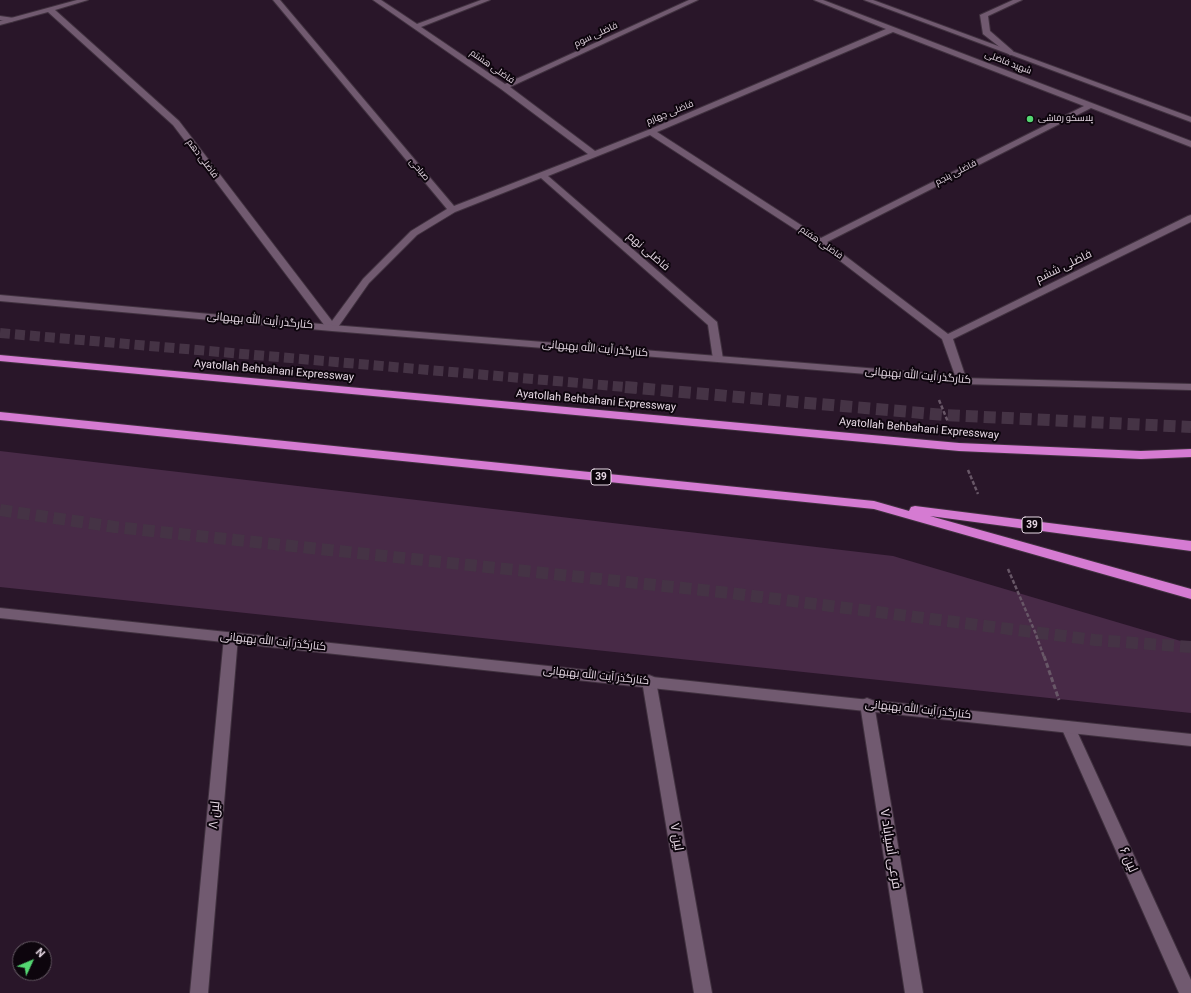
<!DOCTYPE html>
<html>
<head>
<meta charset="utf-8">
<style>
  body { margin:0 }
  #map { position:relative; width:1191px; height:993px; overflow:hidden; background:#291629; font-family:Roboto,sans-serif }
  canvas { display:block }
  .north { position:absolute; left:12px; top:941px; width:40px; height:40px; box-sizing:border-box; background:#0d050d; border:1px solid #645963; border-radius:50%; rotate:46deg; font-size:11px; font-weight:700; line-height:16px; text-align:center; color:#e6d8e4 }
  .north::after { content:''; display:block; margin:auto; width:14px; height:18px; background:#54d672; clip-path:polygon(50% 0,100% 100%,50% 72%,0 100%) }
</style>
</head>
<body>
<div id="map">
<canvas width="1191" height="993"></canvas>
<div class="north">N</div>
</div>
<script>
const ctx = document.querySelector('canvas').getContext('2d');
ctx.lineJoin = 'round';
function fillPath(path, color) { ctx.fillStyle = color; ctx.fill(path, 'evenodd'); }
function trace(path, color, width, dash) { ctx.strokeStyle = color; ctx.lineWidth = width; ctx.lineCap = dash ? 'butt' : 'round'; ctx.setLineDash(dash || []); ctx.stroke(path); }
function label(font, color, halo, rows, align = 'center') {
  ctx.font = font + ' Roboto,Cairo,sans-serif'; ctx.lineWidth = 4; ctx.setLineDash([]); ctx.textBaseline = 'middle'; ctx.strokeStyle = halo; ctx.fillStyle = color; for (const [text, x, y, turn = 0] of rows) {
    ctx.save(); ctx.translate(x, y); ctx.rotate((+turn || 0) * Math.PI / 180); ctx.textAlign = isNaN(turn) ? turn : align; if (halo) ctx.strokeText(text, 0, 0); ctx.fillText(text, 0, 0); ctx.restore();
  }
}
fillPath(new Path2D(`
  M0 451 893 556 1191 644V713L0 587Z`), '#482a47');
trace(new Path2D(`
  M0 333 637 388`), '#453345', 10, [10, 5]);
trace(new Path2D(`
  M625 387 945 415 1191 427
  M0 510 115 527 730 593 1095 640 1191 647`), '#453345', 12, [12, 6]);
const lane = new Path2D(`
  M1013 0H1022L988 16 990 31 1013 51V55H1010L983 34 980 15Z
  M0 16 14 18 15 20 11 22 0 20Z`);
const street = new Path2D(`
  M77 0H88L55 10 179 121 332 321 363 279 411 231 447 209 273 0H280L454 206 588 154 501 89 373 0H381L417 24 481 0H490L421 27 505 84 689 0H698L510 87 595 151 648 130 886 29 814 0H823L1191 141V147L1091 108 827 242 948 334 1188 216 1191 215V222L953 339 967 381 966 383H958L957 381 942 339 818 244 650 135 548 176 717 322 723 359 722 361H714L713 359 708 325 541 178 455 212 417 235 369 283 336 330H328L173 125 48 12 0 25V21ZM893 32 1084 106 821 238 657 132Z
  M864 0H873L1191 117V122Z
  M231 632 236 633 238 637 208 993H190L224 637 226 633Z
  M649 675 654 677 656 681 712 993H694L642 681 644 677Z
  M867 698 872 700 874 704 923 993H905L860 704 862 700Z
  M1068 721 1073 723 1075 727 1191 980V993H1179L1061 727 1063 723Z`);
const secondary = new Path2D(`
  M0 295 332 325 929 373 962 378 1191 384V390L962 384 929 379 332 331 0 301Z
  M0 608 1191 734V746L0 618Z`);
const highway = new Path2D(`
  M0 355 959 443 1141 451 1191 449V457L1141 459 959 451 0 361Z
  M0 412 874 501 909 511 911 507 915 506 1191 541V551L930 516 1191 589V599L874 509 0 420Z`);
trace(lane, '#40313f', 2);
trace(street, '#40313f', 2);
trace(secondary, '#40313f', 2);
trace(highway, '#40313f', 2);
trace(new Path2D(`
  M939 400 948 422
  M968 470 978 494
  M1008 569 1035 632 1044 657`), '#685767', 2.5, [4, 2]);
trace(new Path2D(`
  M1044 656 1059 700`), '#685767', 3, [5, 2.5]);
fillPath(lane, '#715a70');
fillPath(street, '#715a70');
fillPath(secondary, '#715a70');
fillPath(highway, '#d57bd2');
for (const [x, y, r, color] of [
  [1030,119,4,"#54d672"]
]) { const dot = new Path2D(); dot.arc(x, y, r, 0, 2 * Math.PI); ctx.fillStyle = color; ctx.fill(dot); trace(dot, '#0d050d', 1.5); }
label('9px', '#e6d8e4', '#0d050d', [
  ["فاضلی سوم",596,35,-25],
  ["شهید فاضلی",1008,63,21],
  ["فاضلی هشتم",492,67,35],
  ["فاضلی چهارم",670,113,-22],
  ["فاضلی دهم",202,159,53],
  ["صباحی",419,170,50],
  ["فاضلی پنجم",956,173,-27],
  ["فاضلی هفتم",821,243,35]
]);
label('9px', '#e6d8e4', '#0d050d', [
  ["پلاسکو رفاشی",1038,119]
], 'left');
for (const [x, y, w] of [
  [601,477,20],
  [1032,525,20]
]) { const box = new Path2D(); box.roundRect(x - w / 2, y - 8, w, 16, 3); ctx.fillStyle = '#0d050d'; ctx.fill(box); trace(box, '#e6d8e4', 1); }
label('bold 10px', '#e6d8e4', null, [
  ["39",601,477],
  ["39",1032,525]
]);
label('11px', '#e6d8e4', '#0d050d', [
  ["فاضلی نهم",648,252,41],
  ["فاضلی ششم",1064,267,-26],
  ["کنارگذر آیت الله بهبهانی",260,321,5],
  ["کنارگذر آیت الله بهبهانی",595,349,5],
  ["Ayatollah Behbahani Expressway",274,371,5],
  ["کنارگذر آیت الله بهبهانی",918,376,5],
  ["Ayatollah Behbahani Expressway",596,401,5],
  ["Ayatollah Behbahani Expressway",919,429,5],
  ["کنارگذر آیت الله بهبهانی",273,642,6],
  ["کنارگذر آیت الله بهبهانی",596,676,6],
  ["کنارگذر آیت الله بهبهانی",918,710,6]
]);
label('13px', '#e6d8e4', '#0d050d', [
  ["لین ۸",215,815,-85],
  ["لین ۷",676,837,80],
  ["۷ فرعی آسیاباد",890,849,81],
  ["لین ۶",1128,860,66]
]);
</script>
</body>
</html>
